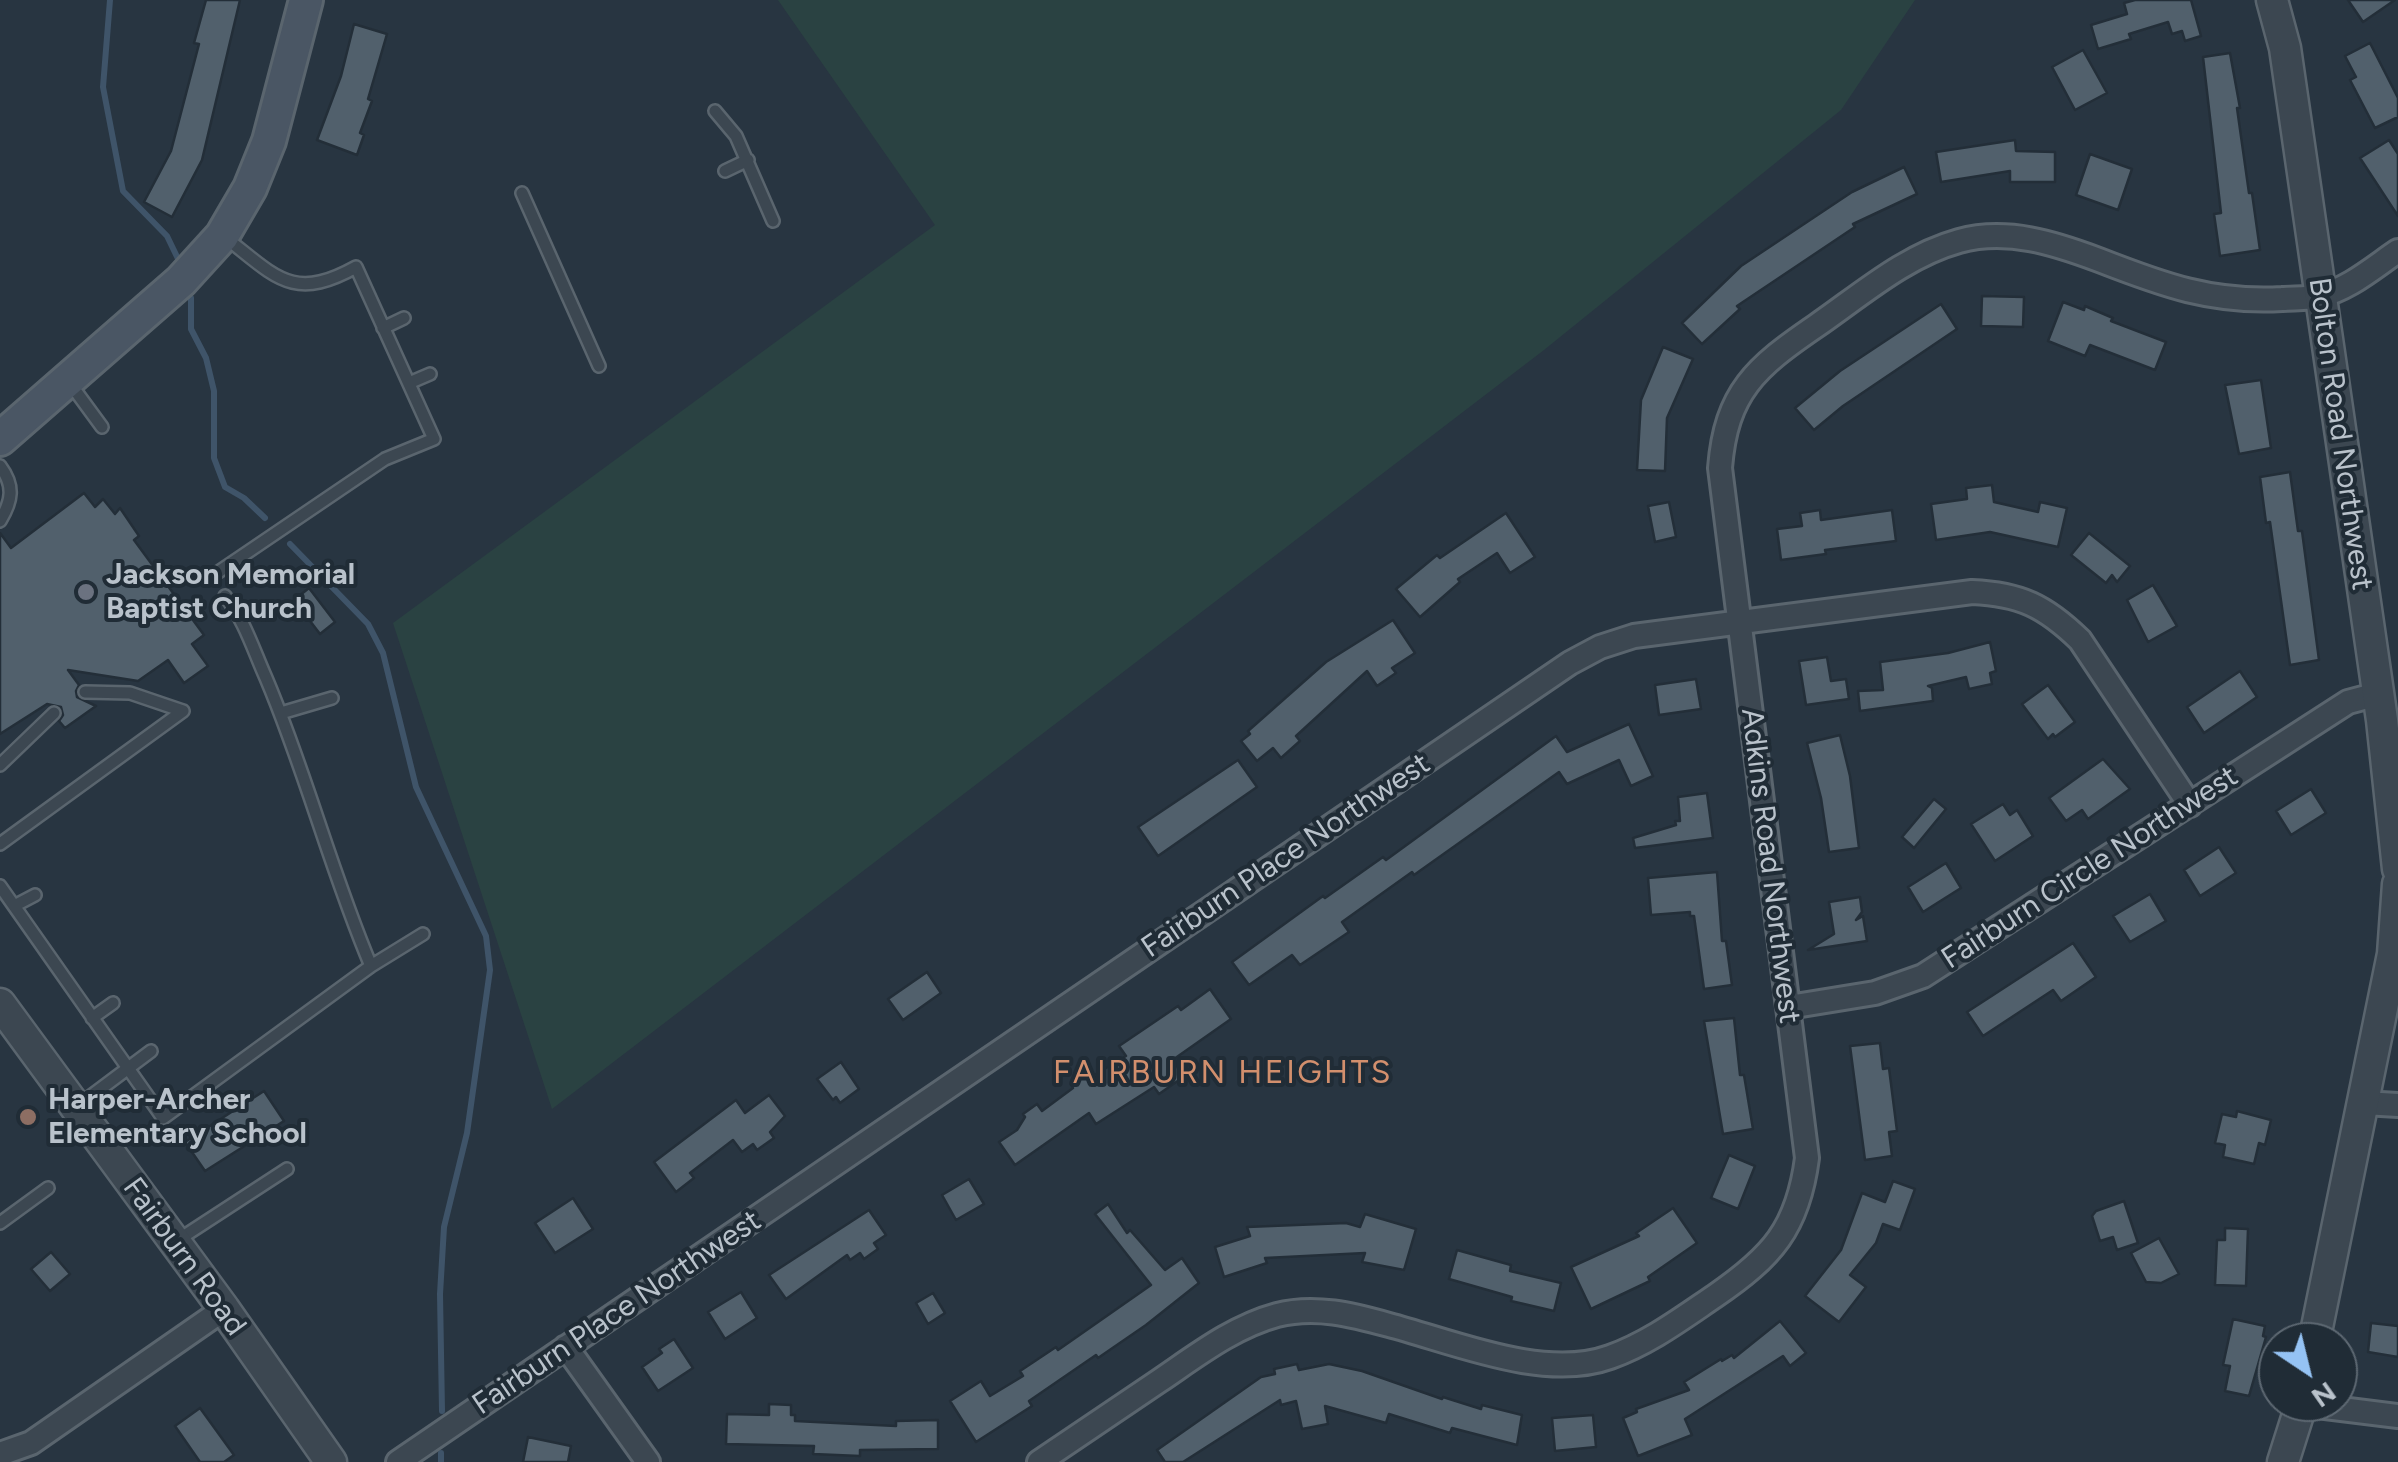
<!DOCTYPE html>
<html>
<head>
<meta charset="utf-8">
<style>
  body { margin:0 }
  #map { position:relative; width:2398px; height:1462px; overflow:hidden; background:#283541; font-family:Figtree,sans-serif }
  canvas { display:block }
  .north { position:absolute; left:2258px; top:1322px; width:100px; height:100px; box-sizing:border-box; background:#202c36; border:2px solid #5d6872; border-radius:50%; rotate:145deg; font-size:28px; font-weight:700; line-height:40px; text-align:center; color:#b9c2cb }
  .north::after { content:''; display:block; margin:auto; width:35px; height:45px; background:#95c3f4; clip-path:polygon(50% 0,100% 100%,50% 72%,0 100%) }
</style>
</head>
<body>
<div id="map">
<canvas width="2398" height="1462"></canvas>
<div class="north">N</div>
</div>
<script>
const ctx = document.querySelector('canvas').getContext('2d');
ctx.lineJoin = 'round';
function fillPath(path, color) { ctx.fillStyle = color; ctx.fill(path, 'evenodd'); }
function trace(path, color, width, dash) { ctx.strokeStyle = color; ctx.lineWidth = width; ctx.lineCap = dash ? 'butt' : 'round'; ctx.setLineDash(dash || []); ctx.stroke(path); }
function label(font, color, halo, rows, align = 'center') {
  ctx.font = font + ' Figtree,sans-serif'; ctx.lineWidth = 8; ctx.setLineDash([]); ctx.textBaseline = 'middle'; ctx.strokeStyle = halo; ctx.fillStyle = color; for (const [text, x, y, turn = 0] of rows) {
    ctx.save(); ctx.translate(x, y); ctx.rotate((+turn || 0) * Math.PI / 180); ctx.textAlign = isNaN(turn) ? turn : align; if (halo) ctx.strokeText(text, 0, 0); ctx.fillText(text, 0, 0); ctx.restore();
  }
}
fillPath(new Path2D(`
  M778 0H1915L1841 110 1544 350 552 1109 393 623 935 225Z`), '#2a4242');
trace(new Path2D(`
  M110 0 103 87 123 191 167 236 181 265
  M191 298V329L206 358 214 391V458L225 487 244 498 265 518
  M290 544 368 624 383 653 416 787 486 936 490 970 467 1133 444 1227 440 1294 442 1411
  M441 1462V1453`), '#3f5469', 6);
const building = new Path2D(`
  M206 0H240L202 160 172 217 144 202 171 151 199 44 194 43Z
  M2135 0H2191L2201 36 2185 41 2182 31 2172 34 2168 22 2129 34 2131 39 2098 49 2091 25 2127 14 2124 3Z
  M2348 0H2395L2363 22Z
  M354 24 387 34 368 99 372 101 360 133 364 135 357 155 317 140 341 76Z
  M2370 43 2398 98V117L2375 128 2350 80 2356 77 2345 56Z
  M2083 50 2107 93 2075 110 2052 67Z
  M2230 53 2240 108H2237L2249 193H2252L2260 250 2220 256 2214 214 2221 213 2203 57Z
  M2015 140 2016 151 2055 152V182H2010V171L1941 182 1936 152Z
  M2389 140 2398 154V216L2360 158Z
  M2090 154 2132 169 2118 210 2076 195Z
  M1904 167 1917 194 1853 224 1855 227 1737 306 1740 309 1702 344 1682 323 1741 266 1852 192Z
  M1982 296 2024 297 2023 327 1981 326Z
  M2063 302 2084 310 2085 306 2113 318 2111 321 2166 342 2155 370 2090 345 2085 356 2048 341Z
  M1941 304 1957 329 1843 406 1814 430 1795 408 1840 371Z
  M1663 347 1693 359 1667 418 1665 471 1637 470 1641 400Z
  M2261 380 2271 448 2239 454 2225 385Z
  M2290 472 2298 531H2302L2319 660 2290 665 2270 522 2266 523 2260 477Z
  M1992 485 1994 502 2038 512 2040 502 2067 508 2058 547 1990 532 1936 540 1931 504 1967 499 1966 488Z
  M84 493 95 507 103 499 115 514 120 508 139 536 134 540 204 635 192 644 208 666 184 683 168 660 138 681 68 670 79 685 76 691 77 697 96 706 65 728 59 721 63 715 61 707 47 704 0 734V533L11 548Z
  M1669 502 1676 537 1655 542 1648 506Z
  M1820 510 1821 520 1892 510 1896 541 1825 550 1826 554 1781 560 1777 529 1802 526 1800 513Z
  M1506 513 1535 557 1510 573 1497 553 1458 579 1460 582 1420 617 1396 589 1437 555 1440 558Z
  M2089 533 2130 566 2117 582 2112 575 2106 583 2071 555Z
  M2153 585 2177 626 2148 642 2127 600Z
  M309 588 335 622 320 634 294 600Z
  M1393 620 1415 653 1392 668 1396 673 1377 686 1367 671 1296 736 1300 741 1281 758 1273 748 1257 761 1241 741 1250 734 1248 731 1326 662Z
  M1990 642 1996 671 1990 673 1992 684 1969 689 1966 677 1928 686 1932 688 1933 701 1860 711 1858 691 1883 690 1880 662 1948 653Z
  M1827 657 1831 681 1846 679 1849 699 1806 705 1799 661Z
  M2240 671 2257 697 2204 733 2187 707Z
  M1696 679 1701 709 1659 715 1655 685Z
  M2048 685 2075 722 2055 737 2053 734 2048 739 2022 704Z
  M1629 724 1653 776 1631 786 1619 760 1567 784 1559 772 1414 875 1412 872 1342 922 1349 932 1300 965 1292 955 1249 985 1232 962 1323 896 1325 898 1383 857 1386 860 1556 736 1567 752Z
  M1840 735 1850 776 1859 848 1829 852 1821 798 1807 743Z
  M2103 759 2130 789 2088 819 2082 810 2066 821 2049 798Z
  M1238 760 1257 787 1158 856 1138 827Z
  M2311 789 2326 813 2291 835 2276 811Z
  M1707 793 1713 838 1635 848 1633 838 1676 825 1675 821H1680L1678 797Z
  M1934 799 1946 809 1914 848 1902 837Z
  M2003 804 2010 815 2017 810 2033 836 1995 861 1971 824Z
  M2219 847 2236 873 2200 896 2184 870Z
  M1946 863 1961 888 1923 912 1908 887Z
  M1717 872 1722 941H1726L1732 985 1704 989 1694 916H1690V912L1651 915 1648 878Z
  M2150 894 2166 921 2130 942 2113 916Z
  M1860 897 1862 912 1856 920 1863 916 1867 941 1808 950 1834 934 1829 902Z
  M2073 943 2096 977 2061 1001 2053 990 1983 1036 1967 1012Z
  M927 972 941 993 903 1020 888 999Z
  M1210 989 1231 1019 1174 1059 1182 1078 1159 1094 1154 1087 1096 1124 1089 1113 1015 1165 999 1142 1017 1130 1025 1117 1023 1114 1037 1104 1042 1111 1073 1088 1071 1084 1090 1072 1093 1076 1126 1056 1119 1046 1178 1006 1181 1010Z
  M1734 1018 1740 1075H1744L1753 1129 1723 1134 1704 1021Z
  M1880 1043 1883 1069 1889 1068 1897 1131 1889 1132 1892 1156 1865 1160 1850 1046Z
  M841 1062 859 1089 840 1103 836 1097 833 1100 817 1079Z
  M264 1091 284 1121 205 1171 185 1142Z
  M769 1095 785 1116 770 1132 774 1138 757 1150 753 1144 742 1152 733 1140 690 1173 694 1178 676 1192 654 1162 736 1100 745 1113Z
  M2237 1111 2271 1120 2265 1145 2259 1143 2254 1164 2223 1157 2225 1145 2215 1143 2222 1114 2236 1117Z
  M1729 1155 1755 1166 1738 1209 1711 1198Z
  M969 1179 984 1204 956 1220 942 1195Z
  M1893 1181 1915 1189 1900 1230 1883 1224 1876 1243 1850 1275 1866 1287 1839 1322 1805 1296 1841 1250 1862 1193 1885 1202Z
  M573 1198 593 1229 555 1253 535 1223Z
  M2124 1201 2138 1243 2117 1250 2113 1237 2100 1241 2092 1216 2096 1211Z
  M1108 1204 1127 1233 1130 1230 1165 1270 1182 1258 1199 1283 1146 1325 1098 1358 1096 1355 1029 1401 1032 1406 976 1442 950 1401 981 1381 990 1396 1023 1376 1020 1371 1056 1347 1058 1350 1151 1285 1095 1214Z
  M1673 1208 1697 1243 1648 1277 1650 1281 1591 1309 1571 1267 1639 1236 1636 1233Z
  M869 1210 886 1235 874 1243 878 1249 864 1259 860 1253 850 1260 847 1255 786 1299 769 1275Z
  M1365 1214 1416 1229 1404 1270 1362 1262 1365 1253 1265 1258 1267 1263 1224 1277 1215 1247 1250 1236 1247 1227 1346 1223 1360 1227Z
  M2225 1228 2248 1229 2246 1286 2215 1285 2217 1240H2225Z
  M2159 1238 2179 1274 2161 1283 2146 1282 2131 1253Z
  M1457 1250 1511 1265 1510 1271 1561 1283 1554 1311 1511 1301 1512 1297 1449 1279Z
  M51 1252 70 1274 50 1291 31 1269Z
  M741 1292 757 1318 725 1339 708 1312Z
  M933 1293 945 1313 928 1324 916 1303Z
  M2233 1319 2265 1326 2263 1336 2266 1337 2249 1396 2225 1391 2230 1366 2223 1365Z
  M1780 1321 1806 1353 1790 1366 1783 1356 1685 1419 1692 1435 1638 1456 1623 1418 1637 1412 1636 1409 1689 1390 1684 1382 1721 1359 1722 1361 1732 1355 1734 1358Z
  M2371 1323 2398 1326V1357L2368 1352Z
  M674 1339 693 1368 658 1391 642 1367 662 1353 659 1349Z
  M1297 1364 1299 1370 1329 1364 1362 1371 1442 1399 1443 1397 1481 1409 1482 1405 1522 1415 1517 1445 1452 1428 1450 1433 1389 1414 1386 1423 1325 1406 1328 1424 1302 1429 1296 1401 1281 1405 1280 1400 1183 1462H1165L1157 1450 1261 1377 1275 1374 1274 1369Z
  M769 1404 791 1405V1415H795V1421L896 1426V1421L938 1420V1449L860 1450V1456L813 1454 814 1446 726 1444 727 1414 769 1415Z
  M200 1408 234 1455 224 1462H200L175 1426Z
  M1593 1415 1596 1447 1555 1451 1552 1418Z
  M528 1437 571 1446 568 1462H523Z`);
fillPath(building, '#51606c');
trace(building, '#232e38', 2.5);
const service = new Path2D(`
  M715 111 736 136 773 221
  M725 171 748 160
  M522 193 599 366
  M383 328 404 318
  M69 382 102 427
  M409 383 430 374
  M0 466C15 486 12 501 0 521
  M211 577 385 459 434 439 356 267C293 302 276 277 226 238
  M225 596C245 621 253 649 266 678 306 772 331 872 371 966
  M85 692 130 693 183 711
  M281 713 332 698
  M0 765 54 713
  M0 844 183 711
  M0 886 163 1118 371 966 423 934
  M14 906 35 895
  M92 1018 113 1003
  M79 1105 151 1051
  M0 1223 48 1188
  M178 1240 287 1169`);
const minor = new Path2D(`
  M1789 1007 1875 993 1923 976 2348 702 2378 694
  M2364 1103 2398 1105
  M566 1347 648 1462
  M2301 1404 2398 1416
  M0 1454 31 1443 224 1309
  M398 1462 1570 663 1600 647 1634 636 1972 592C2020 594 2045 606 2080 640L2190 805
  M1039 1462C1079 1435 1119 1408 1159 1381 1196 1356 1233 1327 1277 1315 1315 1305 1353 1315 1389 1325 1454 1342 1544 1381 1610 1357 1649 1343 1681 1319 1715 1296 1772 1257 1798 1228 1807 1158L1720 468C1726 392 1756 367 1816 326 1861 295 1905 256 1959 241 2007 228 2054 243 2099 260 2163 285 2212 303 2282 299 2294 298 2308 299 2319 296 2348 290 2374 267 2398 251`);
const tertiary = new Path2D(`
  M2272 0 2285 48 2382 720 2398 869
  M0 1004 224 1309 331 1462
  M2314 1342 2393 954 2398 884
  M2283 1462 2302 1402`);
const secondary = new Path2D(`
  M0 439 181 281 222 236 250 188 269 141 306 0`);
trace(service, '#5a656e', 16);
trace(minor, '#5a656e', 28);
trace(tertiary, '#5a656e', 35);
trace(secondary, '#5a656e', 38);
trace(service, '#3c4751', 11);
trace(minor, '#3c4751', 22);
trace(tertiary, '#3c4751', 30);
trace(secondary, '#4a5664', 32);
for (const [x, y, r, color] of [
  [86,592,10,"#6b7280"],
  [28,1117,10,"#8d6e63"]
]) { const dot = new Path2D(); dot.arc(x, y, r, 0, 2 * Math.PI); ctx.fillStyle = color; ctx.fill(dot); trace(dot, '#202c36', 4); }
label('30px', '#b9c2cb', '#202c36', [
  ["Bolton Road Northwest",2340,434,82],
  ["Fairburn Place Northwest",1286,856,-34],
  ["Adkins Road Northwest",1770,866,83],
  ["Fairburn Circle Northwest",2090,868,-33],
  ["Fairburn Road",184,1257,54],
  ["Fairburn Place Northwest",617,1313,-34]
]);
label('bold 30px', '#b9c2cb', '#202c36', [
  ["Jackson Memorial",106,575],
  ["Baptist Church",106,609],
  ["Harper-Archer",48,1100],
  ["Elementary School",48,1134]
], 'left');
ctx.letterSpacing = '2.5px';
label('32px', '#d28f6d', '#202c36', [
  ["FAIRBURN HEIGHTS",1223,1074]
]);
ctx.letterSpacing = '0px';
</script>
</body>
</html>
